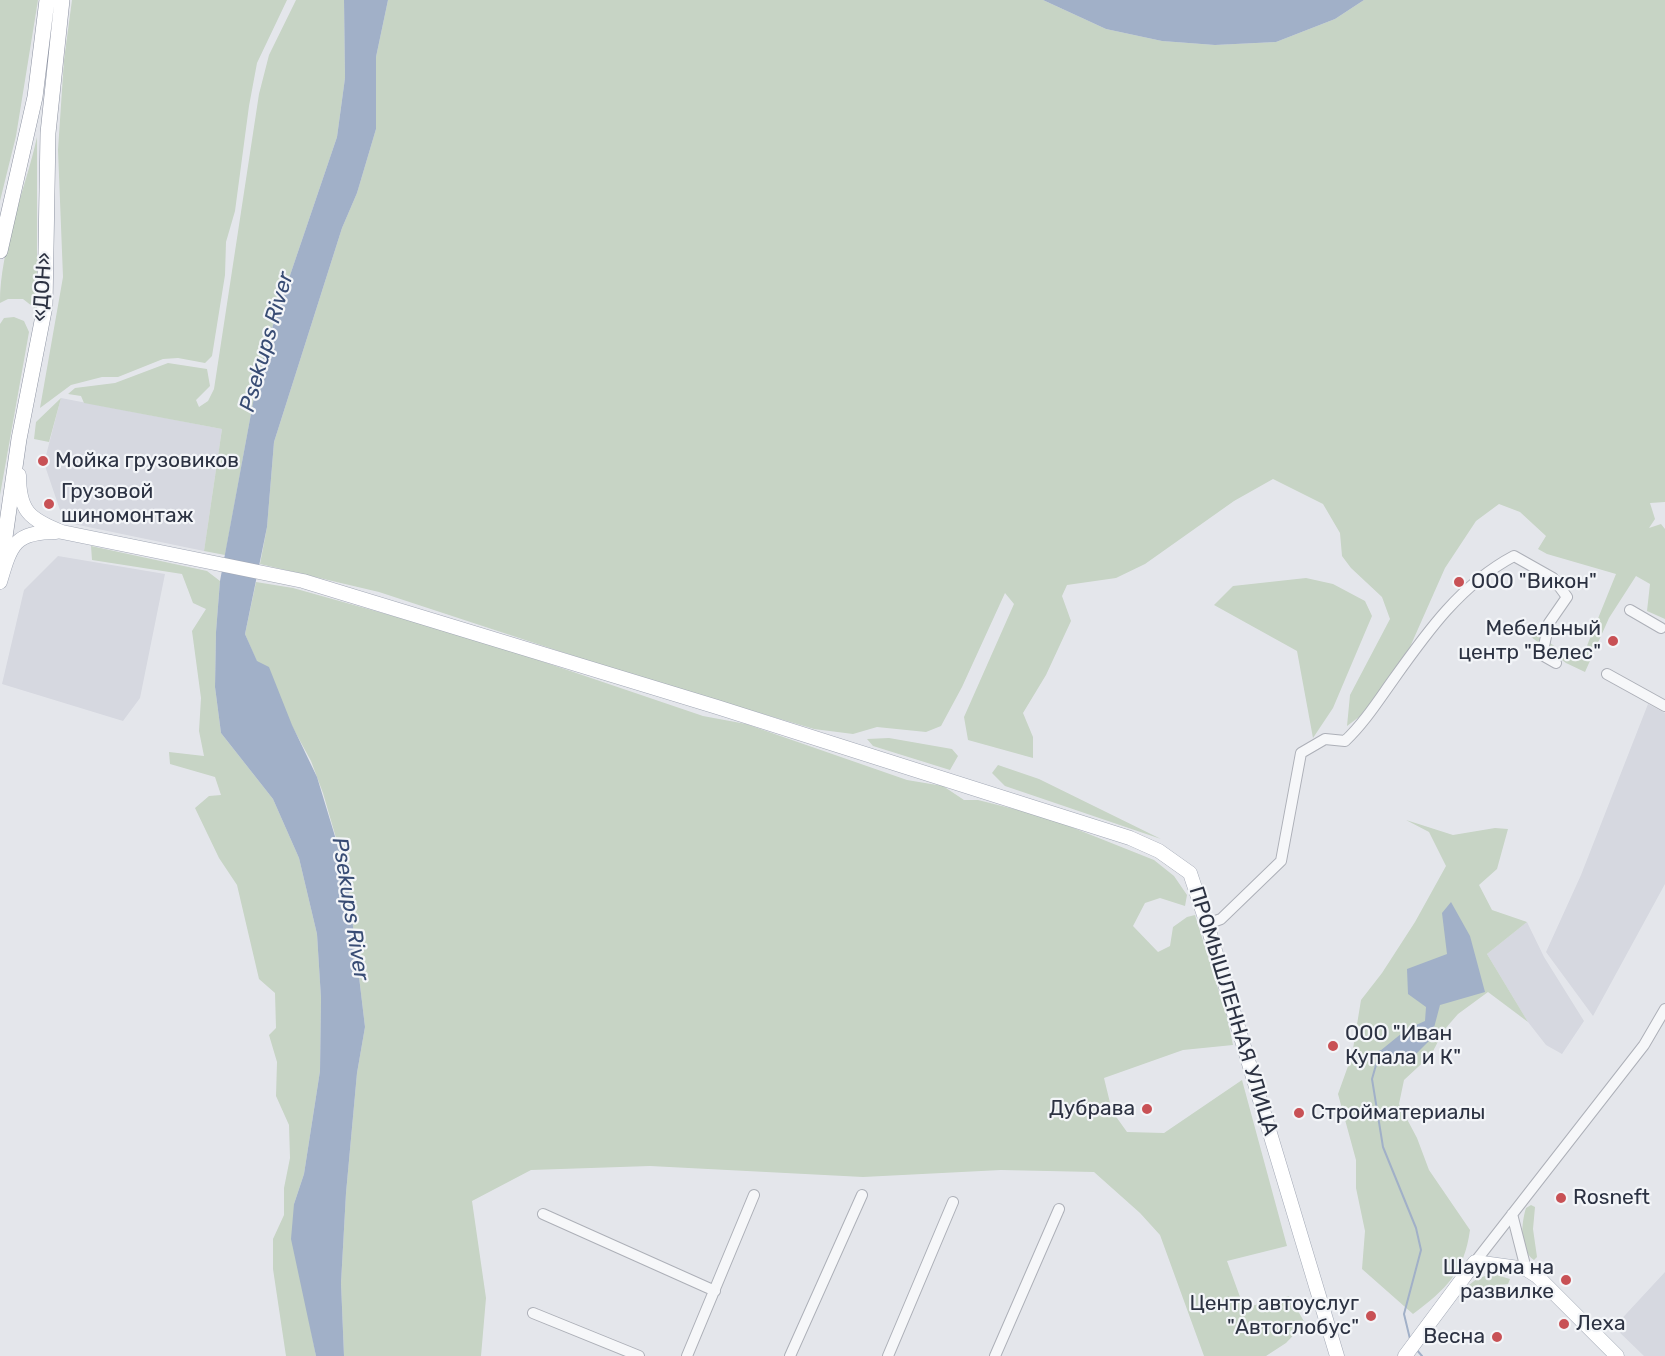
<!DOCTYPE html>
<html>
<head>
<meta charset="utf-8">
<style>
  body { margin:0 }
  canvas { display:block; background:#e4e6eb }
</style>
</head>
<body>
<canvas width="1665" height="1356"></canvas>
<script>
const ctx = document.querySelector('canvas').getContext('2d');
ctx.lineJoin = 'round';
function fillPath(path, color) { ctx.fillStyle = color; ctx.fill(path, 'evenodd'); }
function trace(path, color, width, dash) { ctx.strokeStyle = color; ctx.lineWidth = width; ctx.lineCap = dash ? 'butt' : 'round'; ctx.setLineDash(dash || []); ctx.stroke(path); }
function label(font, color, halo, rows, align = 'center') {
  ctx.font = font + ' Rubik,sans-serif'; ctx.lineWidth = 4.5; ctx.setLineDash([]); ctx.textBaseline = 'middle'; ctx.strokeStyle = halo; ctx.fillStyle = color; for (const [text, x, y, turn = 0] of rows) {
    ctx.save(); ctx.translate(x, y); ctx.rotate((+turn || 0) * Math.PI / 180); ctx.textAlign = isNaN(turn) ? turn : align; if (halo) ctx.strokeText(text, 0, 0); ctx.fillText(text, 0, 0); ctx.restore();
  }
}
fillPath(new Path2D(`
  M61 398 222 429 204 551 64 522 44 463Z
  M58 556 165 574 140 698 123 721 2 684 24 590Z
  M1648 704 1665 713V884L1593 1016 1546 952 1581 875Z
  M1527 922 1544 957 1584 1021 1562 1054 1546 1045 1528 1022 1487 954Z
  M1665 1272V1356H1644L1614 1327Z`), '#d6d8e0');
fillPath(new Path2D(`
  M0 0H38L16 136 0 201Z
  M72 0H287L257 63 249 106 235 211 226 242 225 275 212 356 205 363 178 358 163 359 118 377H102L71 385 40 408 63 277 58 150 64 60Z
  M296 0H344L345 78 337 137 267 343 255 392 225 555 204 551 222 429 84 403 81 396 68 394 75 388 115 383 168 363 207 369 210 386 196 400 199 407 208 401 214 389 259 94 269 55Z
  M388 0H1043L1106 29 1162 41 1215 45 1276 42 1335 19 1364 0H1665V502L1650 503 1655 519 1649 528 1661 524 1665 529V619L1647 611 1650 584 1636 576 1609 618 1585 672 1566 663 1523 631 1525 625 1557 648 1582 658 1616 574 1547 554 1538 549 1546 536 1520 512 1499 504 1476 521 1445 568 1410 647 1363 714 1347 726 1350 695 1390 619 1382 597 1351 568 1342 556 1340 533 1323 504 1273 479 1234 501 1145 564 1116 578 1067 585 1062 596 1071 621 1046 675 1023 713 1033 737V758L968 740 964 717 1014 604 1005 593 962 687 941 726 926 732 877 727 853 734 814 729 641 678 379 592 260 564 267 527 274 442 342 228 357 193 376 129V57Z
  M37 137V310L23 299H8L0 303C0 248 25 191 37 137Z
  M14 317 24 321 29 332 0 495V324L4 318Z
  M61 398 49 442 34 439 36 422Z
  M91 546 207 571 220 581 216 632 215 687 221 733 273 799 299 858 317 934 321 998 320 1071 304 1174 294 1204 305 1299 316 1356H286L273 1269V1239L284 1215V1188L290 1158 289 1125 276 1096 277 1062 269 1035 276 1028 275 993 259 979 237 885 219 858 195 808 209 796 221 795 215 777 170 764 169 752 204 756 199 731 201 698 192 631 206 609 193 603 182 574 92 560Z
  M1306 578 1333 584 1365 601 1372 616 1333 708 1313 738 1297 651 1214 605 1233 586Z
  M256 582 293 588 479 640 703 716 746 724 907 780 943 786 964 800H978L1046 817 1154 860 1174 876 1187 895 1185 906 1160 898 1145 903 1133 926 1158 952 1170 946 1173 927 1187 917 1195 915 1227 1017 1233 1045 1183 1050 1104 1078 1112 1111 1127 1132 1164 1133 1242 1080 1287 1246 1227 1261 1244 1308 1289 1296 1305 1323 1286 1343 1266 1356H1204L1160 1235 1140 1213 1094 1172 1001 1170 863 1177 650 1166 531 1170 472 1201 486 1298 481 1356H344L341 1283 346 1193 357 1073 365 1027 347 876 323 793 311 761 257 662 245 634Z
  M889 738 952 749 958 756 950 770 873 746 867 739Z
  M998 765 1039 779 1161 839 1005 786 992 773Z
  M1406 820 1453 835 1495 828 1508 829 1497 869 1479 885 1492 910 1527 922 1487 954 1528 1022 1488 992 1458 1014 1444 1030 1431 1055 1404 1080 1399 1104 1417 1138 1429 1170 1470 1230C1464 1273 1446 1289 1413 1314L1362 1269 1365 1231 1356 1188V1160L1338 1094 1352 1055 1361 1000 1382 973 1415 922 1446 866 1429 832Z
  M1531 1205 1535 1207 1533 1229 1537 1257 1534 1260C1519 1250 1521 1224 1526 1208Z
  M1493 1274 1510 1279 1508 1284 1490 1286 1485 1294 1476 1295 1469 1290V1285L1478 1278Z`), '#c7d4c5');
fillPath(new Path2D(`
  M344 0H388L376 57V129L357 193 342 228 274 442 267 527 245 634 257 661 269 667 292 725 317 777 347 876 365 1027 357 1073 346 1193 341 1283 344 1356H316L291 1239 294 1204 304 1174 320 1071 321 998 317 934 299 858 273 799 221 733 215 687 216 632 220 581 255 392 267 343 337 137 345 78Z
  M1043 0H1364L1335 19 1276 42 1215 45 1162 41 1106 29Z
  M1451 902 1470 936 1485 992 1440 1005 1431 1039 1408 1062 1380 1051 1407 1029 1425 1021 1426 1007 1408 994 1407 969 1447 954 1442 913Z`), '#a1b0c8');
trace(new Path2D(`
  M1380 1051 1372 1079 1383 1147 1416 1228 1421 1250 1404 1314 1410 1339
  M1416 1349 1422 1356`), '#a1b0c8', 2);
const minor = new Path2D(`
  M1630 610 1661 628
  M1607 674 1665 706
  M1207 924 1221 919 1281 861 1301 753 1325 739 1345 741C1364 723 1378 701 1393 680 1427 632 1461 584 1514 556L1553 578 1567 597 1549 623 1542 655 1556 663
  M543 1214 715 1291
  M1512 1214 1526 1269
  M1475 1262 1644 1045 1665 1009
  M533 1313 639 1356
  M687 1356 754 1195
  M790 1356 862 1195
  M888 1356 953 1202
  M995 1356 1059 1209`);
const major = new Path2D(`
  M19 475C19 511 29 519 62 532L303 581 717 707 1130 838 1159 851 1190 873 1207 924 1337 1356
  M0 582C11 545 14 532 56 532
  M1405 1356 1475 1262 1526 1269 1537 1276 1617 1356`);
const highway = new Path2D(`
  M0 251 35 97 47 0
  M0 572 19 439 45 306 48 133 62 0`);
trace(minor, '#adb0b8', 12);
trace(major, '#a3a9b6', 15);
trace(highway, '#8c92a1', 16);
trace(minor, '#f6f7f9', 10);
trace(major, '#fff', 14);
trace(highway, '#fff', 15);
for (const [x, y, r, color] of [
  [43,461,6,"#c85155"],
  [49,504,6,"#c85155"],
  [1459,582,6,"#c85155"],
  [1613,641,6,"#c85155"],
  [1333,1046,6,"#c85155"],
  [1147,1109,6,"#c85155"],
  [1299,1113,6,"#c85155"],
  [1561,1198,6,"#c85155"],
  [1566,1280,6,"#c85155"],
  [1371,1316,6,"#c85155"],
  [1564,1324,6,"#c85155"],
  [1497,1337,6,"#c85155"]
]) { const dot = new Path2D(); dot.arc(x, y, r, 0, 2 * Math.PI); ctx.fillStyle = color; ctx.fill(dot); trace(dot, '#f3f5f8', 2); }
label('21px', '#2c3242', '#f3f5f8', [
  ["«ДОН»",43,287,-86],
  ["ПРОМЫШЛЕННАЯ УЛИЦА",1233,1011,73]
]);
label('21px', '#2c3242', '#f3f5f8', [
  ["Мойка грузовиков",55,461],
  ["Грузовой",61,492],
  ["шиномонтаж",61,516],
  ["ООО \"Викон\"",1471,582],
  ["Мебельный",1601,629,"right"],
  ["центр \"Велес\"",1601,653,"right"],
  ["ООО \"Иван",1345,1034],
  ["Купала и К\"",1345,1058],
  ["Дубрава",1135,1109,"right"],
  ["Стройматериалы",1311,1113],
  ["Rosneft",1573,1198],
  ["Шаурма на",1554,1268,"right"],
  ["развилке",1554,1292,"right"],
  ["Центр автоуслуг",1359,1304,"right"],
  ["\"Автоглобус\"",1359,1328,"right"],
  ["Леха",1576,1324],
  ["Весна",1485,1337,"right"]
], 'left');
label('italic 22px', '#384c74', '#f3f5f8', [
  ["Psekups River",267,342,-74],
  ["Psekups River",350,909,81]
]);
</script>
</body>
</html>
